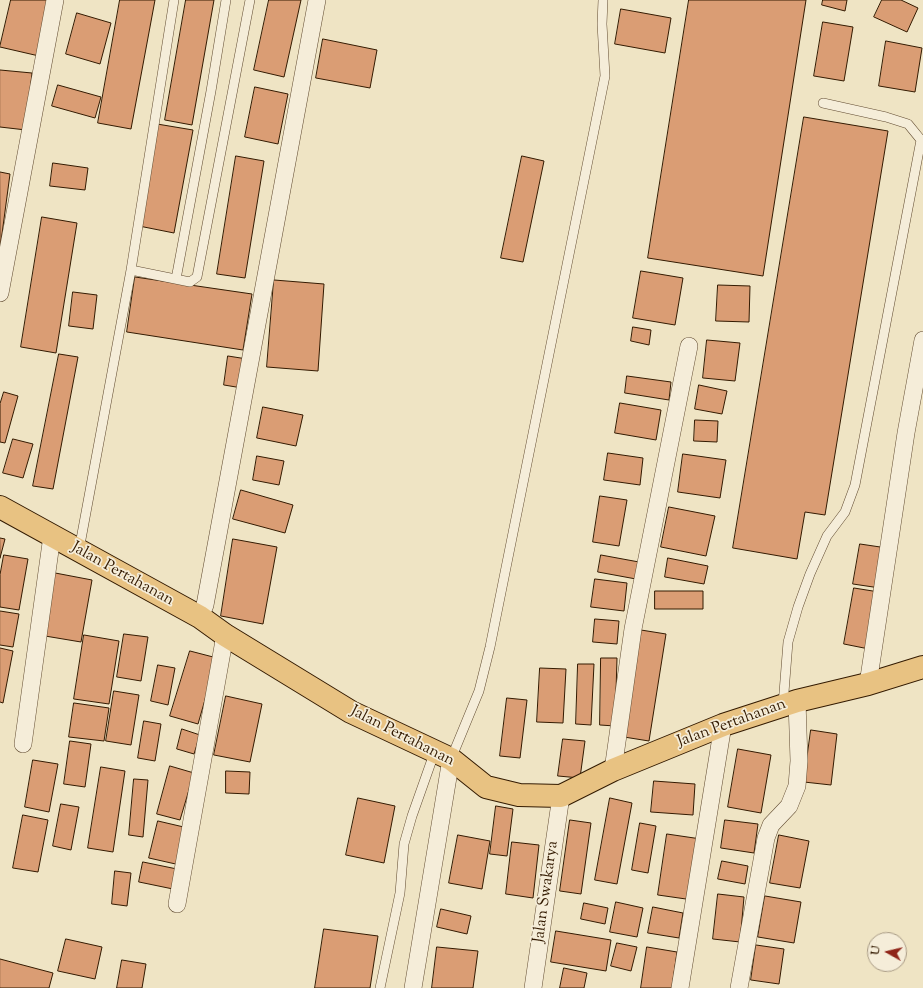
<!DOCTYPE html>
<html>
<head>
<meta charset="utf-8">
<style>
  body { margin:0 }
  #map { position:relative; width:923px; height:988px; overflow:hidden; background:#efe4c4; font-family:"Sorts Mill Goudy",serif }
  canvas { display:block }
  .north { position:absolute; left:867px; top:932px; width:40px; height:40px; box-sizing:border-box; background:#f5edd9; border:1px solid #a79983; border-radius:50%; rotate:278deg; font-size:11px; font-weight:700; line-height:16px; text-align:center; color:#331a01 }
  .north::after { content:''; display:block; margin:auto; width:14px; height:18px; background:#8f2418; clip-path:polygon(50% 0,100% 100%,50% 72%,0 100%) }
</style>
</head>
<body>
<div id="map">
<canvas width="923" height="988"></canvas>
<div class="north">U</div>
</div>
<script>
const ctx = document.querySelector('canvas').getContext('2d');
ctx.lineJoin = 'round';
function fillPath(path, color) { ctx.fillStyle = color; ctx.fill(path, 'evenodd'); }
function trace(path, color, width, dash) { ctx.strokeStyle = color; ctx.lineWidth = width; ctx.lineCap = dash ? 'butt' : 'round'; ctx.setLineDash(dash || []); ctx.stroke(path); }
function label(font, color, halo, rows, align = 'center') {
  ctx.font = font + ' "Sorts Mill Goudy",serif'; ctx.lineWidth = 3.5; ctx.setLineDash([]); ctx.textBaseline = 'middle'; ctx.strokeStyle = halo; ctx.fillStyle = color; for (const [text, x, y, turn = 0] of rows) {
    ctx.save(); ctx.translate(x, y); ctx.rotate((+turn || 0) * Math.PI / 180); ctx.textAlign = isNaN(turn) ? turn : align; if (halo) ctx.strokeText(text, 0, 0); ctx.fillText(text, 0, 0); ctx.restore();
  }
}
const building = new Path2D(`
  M11 0H51L39 56 0 47Z
  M120 0H155L131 129 98 123Z
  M186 0H214L192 125 165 120Z
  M269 0H301L284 77 254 70Z
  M689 0H806L763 276 648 258Z
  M823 0H847L845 11 822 5Z
  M882 0H901L918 8 907 32 874 17Z
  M621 9 671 18 665 53 615 44Z
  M77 13 111 23 100 64 66 54Z
  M823 22 853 27 844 81 814 76Z
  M323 39 377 50 370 88 316 78Z
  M886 41 922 48 915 92 879 86Z
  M0 70 32 73 26 130 0 127Z
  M58 85 101 97 95 118 52 106Z
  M255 87 288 94 278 144 245 137Z
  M804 117 888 131 825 515 805 512 797 559 733 548Z
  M157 124 193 130 174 233 139 226Z
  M236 156 264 161 245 278 217 274Z
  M522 156 544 161 523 262 501 258Z
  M53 163 88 168 85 190 50 186Z
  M0 172 10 174 0 249Z
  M42 217 77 223 56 353 21 347Z
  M641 271 683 278 675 325 633 318Z
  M135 277 252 294 243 350 127 332Z
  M274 280 324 284 318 371 267 367Z
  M718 285 750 286 749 322 716 321Z
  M73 292 97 295 93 329 69 326Z
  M633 327 651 330 649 345 631 341Z
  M707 340 740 343 735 381 703 378Z
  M59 354 78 357 53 489 33 486Z
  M228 356 247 359 242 388 224 385Z
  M627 376 671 382 669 400 625 393Z
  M699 385 727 391 722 414 695 409Z
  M4 392 18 396 5 443 0 442V404Z
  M620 403 661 410 656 440 615 433Z
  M263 407 303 415 296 446 257 438Z
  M695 420 718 421 717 442 694 441Z
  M13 439 33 444 23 478 3 473Z
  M608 453 643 458 640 485 604 480Z
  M683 454 726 460 720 498 678 492Z
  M257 456 284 461 279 485 253 480Z
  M241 490 293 505 285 533 233 519Z
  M600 496 627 500 619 546 593 542Z
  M669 507 715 516 706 556 661 547Z
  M0 538 5 539 0 558Z
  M233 539 277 547 263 624 221 616Z
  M860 544 887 548 880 588 853 584Z
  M4 555 28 559 19 610 0 607V575Z
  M601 555 639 562 636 579 598 572Z
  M668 558 708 566 704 584 665 577Z
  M50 572 92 580 81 642 39 635Z
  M595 579 627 583 624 611 591 607Z
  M854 588 879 592 869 649 844 644Z
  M655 591H703V609H655Z
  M0 611 19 614 13 647 0 645Z
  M595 619 619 621 617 644 593 642Z
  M641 630 666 634 649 741 624 737Z
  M124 634 148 637 141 681 117 677Z
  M84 635 119 641 109 704 74 699Z
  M0 648 13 651 3 703 0 702Z
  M190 651 217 658 198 724 170 716Z
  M601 658H617L615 726 600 725Z
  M578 664H594L591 725 576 724Z
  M158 665 175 668 168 705 151 701Z
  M540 668 566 669 563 723 537 722Z
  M114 691 139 695 131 745 106 741Z
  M226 696 262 704 250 762 214 755Z
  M507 698 527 700 520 758 500 756Z
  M74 703 109 708 104 741 69 737Z
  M144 721 161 724 155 761 138 758Z
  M182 729 200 735 194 754 177 749Z
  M811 730 837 734 831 785 804 782Z
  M563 739 585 741 580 778 558 776Z
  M70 741 91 744 85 787 64 784Z
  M738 749 771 755 761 813 728 807Z
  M33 760 58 764 49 812 25 807Z
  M170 766 194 773 180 820 157 814Z
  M101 767 125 771 113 852 88 848Z
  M226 771 250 772 249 794 226 793Z
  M134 779 148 780 143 837 129 835Z
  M654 781 695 784 693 815 651 812Z
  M358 798 395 806 384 863 346 855Z
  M610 798 632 803 617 884 595 880Z
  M61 804 79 807 71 850 53 846Z
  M496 806 513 809 507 856 490 854Z
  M23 815 48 820 38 872 13 868Z
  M570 820 591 823 581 894 560 891Z
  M725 820 758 824 754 853 721 848Z
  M158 821 188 828 180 865 149 858Z
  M640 823 656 826 648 873 632 870Z
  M667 834 701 839 693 900 658 895Z
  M458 835 490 841 482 889 449 883Z
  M779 835 809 841 800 888 770 883Z
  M512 842 539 845 533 898 506 894Z
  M722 861 748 866 745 884 718 879Z
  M143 862 177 869 173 889 139 882Z
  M115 871 131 873 127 906 112 904Z
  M718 894 744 897 740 942 713 939Z
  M765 896 801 902 794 943 758 937Z
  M616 902 643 908 637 937 610 932Z
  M584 903 608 908 605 924 581 919Z
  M653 907 683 913 679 938 648 933Z
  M441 909 471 916 467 934 437 927Z
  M324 929 378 936 370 988H315Z
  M556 931 611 940 606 971 551 962Z
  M66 939 102 947 95 979 58 971Z
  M617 943 637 947 631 971 611 966Z
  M756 945 784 949 779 984 751 980Z
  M437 947 478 951 473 988H432Z
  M647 947 677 952 672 988H641Z
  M0 959 53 973 49 988H0Z
  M122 960 146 964 142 988H117Z
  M564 968 587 973 584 988H560Z`);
fillPath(building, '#da9d74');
trace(building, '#331a01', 1);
const lane = new Path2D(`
  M131 270 190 282 197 277 250 0
  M176 279 211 91 226 0
  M79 550 131 270 174 0
  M783 705 788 642 798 607 810 574 827 536 845 512 855 485 921 140 908 124 886 117 823 103
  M451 759 479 691 490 647 605 76 602 24 603 0
  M380 988 400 893 404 844 412 816 435 751`);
const street = new Path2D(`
  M0 293 55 0
  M200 617 205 605 317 0
  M868 684 906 433 923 340
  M23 744 52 536
  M613 770 633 629 689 346
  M177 904 225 635
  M413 988 451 759
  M533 988 561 796
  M680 988 723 725
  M739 988 766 838 771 825 789 806 797 786 799 761 797 701`);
const primary = new Path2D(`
  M0 507 200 617 225 635 351 712 451 759 486 787 519 795 561 796 613 770 723 725 797 701 868 684 923 667`);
trace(lane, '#624c32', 10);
trace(street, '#624c32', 18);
trace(primary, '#331a01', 24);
trace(lane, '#f5edd9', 9);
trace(street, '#f5edd9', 17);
trace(primary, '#e8c282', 22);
label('16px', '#331a01', '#f5edd9', [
  ["Jalan Pertahanan",122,575,29],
  ["Jalan Pertahanan",732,724,-20],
  ["Jalan Pertahanan",402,737,27],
  ["Jalan Swakarya",547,892,-82]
]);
</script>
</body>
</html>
